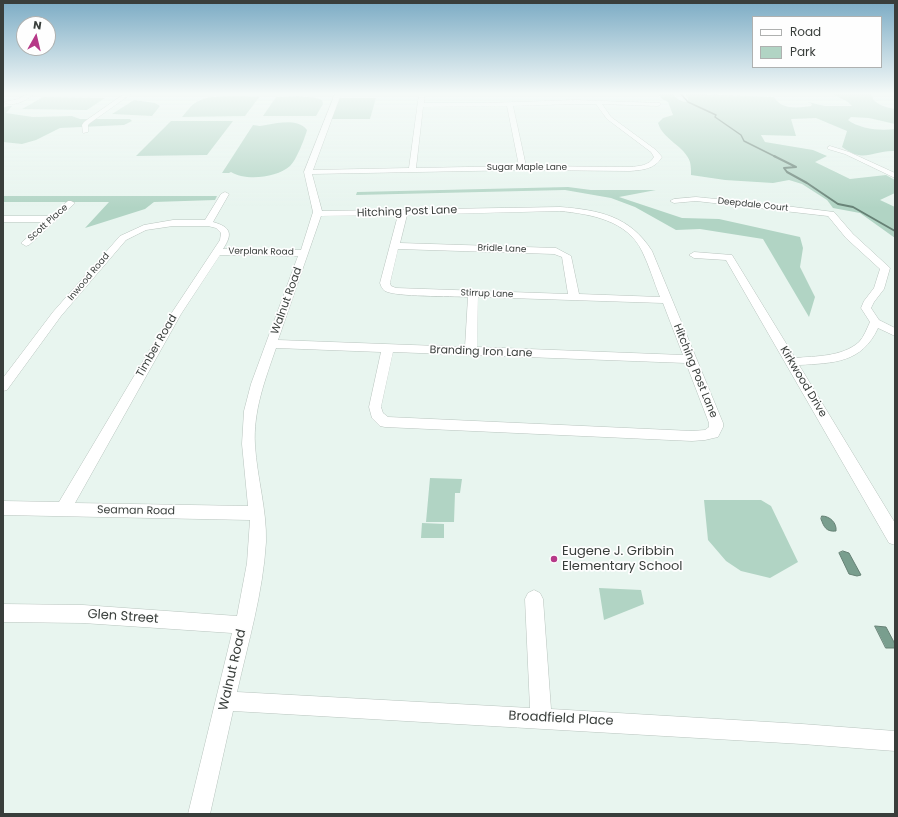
<!DOCTYPE html>
<html>
<head>
<meta charset="utf-8">
<style>
  body { margin:0 }
  #map { position:relative; width:898px; height:817px; overflow:hidden; background:#e8f5ef; font-family:Poppins,sans-serif }
  canvas { display:block }
  .frame { position:absolute; inset:0; border:4px solid #393e3b; pointer-events:none }
  .legend { position:absolute; left:752px; top:16px; width:130px; height:52px; box-sizing:border-box; background:#fefefe; border:1px solid #afb1b0; margin:0; padding:5px 7px; list-style:none; font-size:12px; color:#393e3b }
  .legend li { display:flex; align-items:center; gap:8px; height:20px }
  .legend b { width:20px; border:1px solid #afb1b0 }
  .north { position:absolute; left:16px; top:16px; width:40px; height:40px; box-sizing:border-box; background:#fefefe; border:1px solid #afb1b0; border-radius:50%; rotate:8deg; font-size:11px; font-weight:700; line-height:16px; text-align:center; color:#393e3b }
  .north::after { content:''; display:block; margin:auto; width:14px; height:18px; background:#b63988; clip-path:polygon(50% 0,100% 100%,50% 72%,0 100%) }
</style>
</head>
<body>
<div id="map">
<canvas width="898" height="817"></canvas>
<div class="frame"></div>
<ul class="legend">
<li><b style="height:5px;background:#fff"></b>Road</li>
<li><b style="height:11px;background:#b1d4c4"></b>Park</li>
</ul>
<div class="north">N</div>
</div>
<script>
const ctx = document.querySelector('canvas').getContext('2d');
ctx.lineJoin = 'round';
function fillPath(path, color) { ctx.fillStyle = color; ctx.fill(path, 'evenodd'); }
function trace(path, color, width, dash) { ctx.strokeStyle = color; ctx.lineWidth = width; ctx.lineCap = dash ? 'butt' : 'round'; ctx.setLineDash(dash || []); ctx.stroke(path); }
function label(font, color, halo, rows, align = 'center') {
  ctx.font = font + ' Poppins,sans-serif'; ctx.lineWidth = 3.5; ctx.setLineDash([]); ctx.textBaseline = 'middle'; ctx.strokeStyle = halo; ctx.fillStyle = color; for (const [text, x, y, turn = 0] of rows) {
    ctx.save(); ctx.translate(x, y); ctx.rotate((+turn || 0) * Math.PI / 180); ctx.textAlign = isNaN(turn) ? turn : align; if (halo) ctx.strokeText(text, 0, 0); ctx.fillText(text, 0, 0); ctx.restore();
  }
}
fillPath(new Path2D(`
  M658 94H673C677 99 681 102 688 102V99L685 94C715 94 744 96 774 97 781 110 798 108 811 106L812 104 808 102 825 106H852L848 102 832 94H872L871 95C875 105 885 107 895 109V124L869 118 851 117 848 120C860 129 880 131 895 129V151C872 150 865 164 842 147L847 131 816 118 791 119 796 136 761 135 765 142 813 150 827 156 815 162 850 179 886 175 895 180V193L880 200 895 207V238L860 213 833 208 827 200 802 184 789 180 773 183 725 180 691 175C691 171 691 166 690 162 685 146 663 140 658 123L663 118 673 115 668 102 662 99Z
  M260 96 245 116 182 117C186 113 190 106 195 103 208 93 243 97 260 96Z
  M298 96 316 98 322 100 323 104 316 116H263L276 97Z
  M43 97 105 98 87 110 22 109Z
  M340 98H376L370 119H331Z
  M134 100 155 103 160 106 152 116 112 114Z
  M8 106H12L6 113 33 117 72 116 80 119H130L132 121 124 125 60 128 36 140 22 144 3 142V108Z
  M171 121H233L207 155 136 156Z
  M277 123C287 122 300 121 307 130 305 138 296 161 290 166 277 178 245 181 231 172L229 173H222L253 125 260 126Z
  M568 187 591 190H656L619 197 682 218 719 219 800 237 803 248 800 267 815 297 809 317 763 239 700 229 676 230 635 207 611 198 565 190 356 195 357 192Z
  M3 196H217L215 200 154 202 145 209 85 228 109 202H3Z
  M430 478 462 479 460 493H455L454 522H426Z
  M704 500H761L771 506 798 562 770 578 741 571 726 561 708 540Z
  M422 523 444 524V538H421Z
  M599 588 641 590 644 604 604 620Z`), '#b1d4c4');
const water = new Path2D(`
  M822 516C830 516 837 523 836 531 826 532 824 527 821 519Z
  M843 551 849 553 861 575 857 576 849 574 839 553Z
  M875 626 886 627 895 644V648H886Z`);
fillPath(water, '#799e8e');
trace(water, '#668175', 1);
trace(new Path2D(`
  M681 94 688 102 716 115 715 117 741 135 744 141 776 157`), '#668175', 1.5);
trace(new Path2D(`
  M774 156 796 167 784 168 787 172 807 183 838 204 853 207 895 231`), '#668175', 2);
const minor = new Path2D(`
  M27 94H34C27 100 13 108 4 102L18 99Z
  M124 94H131L90 123 88 125V132L83 133 82 125 84 122Z
  M335 94H341L313 170 409 168 419 94H425L424 103H485L575 100 660 103 661 104 658 106 602 104 611 117 656 150 662 157C655 169 643 170 630 171L523 170 312 174 322 211 560 207C599 210 630 216 652 251L723 423V427L718 437 705 440 692 441 385 427 380 426 372 418 369 407 381 352 276 348C265 380 253 411 255 445 257 478 267 510 266 542 263 593 248 643 237 692L530 708 525 599 528 593 534 590 540 593 543 599 551 709 802 724 895 731V751L802 744 233 711 210 814H188L232 633 83 623 3 622V604L83 605 237 616 247 563 250 520 3 515V501L59 502 171 314 220 240 221 233 216 228 208 226H173L146 230 126 240 61 316 7 390 3 391V378L53 312 120 236 144 225 173 220H205L221 194 225 192 229 194 213 222C231 227 233 234 223 249L301 250 313 212 304 172ZM575 104H596L607 119 651 152 654 157C649 166 639 166 630 167L526 166 513 106ZM507 106 519 166 416 168 423 107ZM560 211C590 214 627 220 642 251 649 265 654 282 660 297L579 294 571 256 556 248 400 243 407 215ZM398 215 380 283C381 286 382 289 385 291 396 297 451 296 468 297L465 347 278 340 321 216ZM398 249 554 254 562 257 568 294 396 288 391 286 390 283ZM220 255 298 256 251 384 244 411 242 444 248 506 75 503 181 314ZM478 297 663 303 683 355 477 347ZM393 352 686 363 709 423V427L705 430 692 431 388 417 383 413 381 407Z
  M830 146 849 152 895 173V178L845 154 828 149V147Z
  M696 197 777 205 834 212 853 234 890 268 884 289 874 302 871 308 879 320 895 328V336L878 328C862 363 834 363 799 365L895 523V545L889 543 726 260 694 258 689 255 694 252 732 255 795 358C816 356 842 357 859 342 864 337 867 328 870 322L861 308 864 301 874 288 880 269 846 238 828 216 696 201 674 203 670 201 674 199Z
  M68 201H71L75 203 29 245 26 246 21 243 45 222H3V216H51Z`);
trace(minor, '#b8c4be', 1);
fillPath(minor, '#fff');
const sky = ctx.createLinearGradient(0, 0, 0, 208);
sky.addColorStop(0, '#7babc4');
sky.addColorStop(0.45, '#f5faf8');
sky.addColorStop(1, '#f5faf800');
ctx.fillStyle = sky;
ctx.fillRect(0, 0, 898, 208);
for (const [x, y, r, color] of [
  [554,559,4,"#b63988"]
]) { const dot = new Path2D(); dot.arc(x, y, r, 0, 2 * Math.PI); ctx.fillStyle = color; ctx.fill(dot); trace(dot, '#fefefe', 1.5); }
label('9px', '#393e3b', '#fefefe', [
  ["Sugar Maple Lane",527,168],
  ["Deepdale Court",753,205,6],
  ["Scott Place",48,223,-42],
  ["Bridle Lane",502,249,2],
  ["Verplank Road",261,252,1],
  ["Inwood Road",89,277,-50],
  ["Stirrup Lane",487,294,2]
]);
label('11px', '#393e3b', '#fefefe', [
  ["Hitching Post Lane",407,212,-2],
  ["Walnut Road",287,301,-70],
  ["Timber Road",157,346,-60],
  ["Branding Iron Lane",481,352,2],
  ["Hitching Post Lane",695,371,68],
  ["Kirkwood Drive",803,382,59],
  ["Seaman Road",136,511,1]
]);
label('13px', '#393e3b', '#fefefe', [
  ["Eugene J. Gribbin",562,552],
  ["Elementary School",562,567]
], 'left');
label('13px', '#393e3b', '#fefefe', [
  ["Glen Street",123,617,4],
  ["Walnut Road",233,670,-77],
  ["Broadfield Place",561,719,3]
]);
</script>
</body>
</html>
